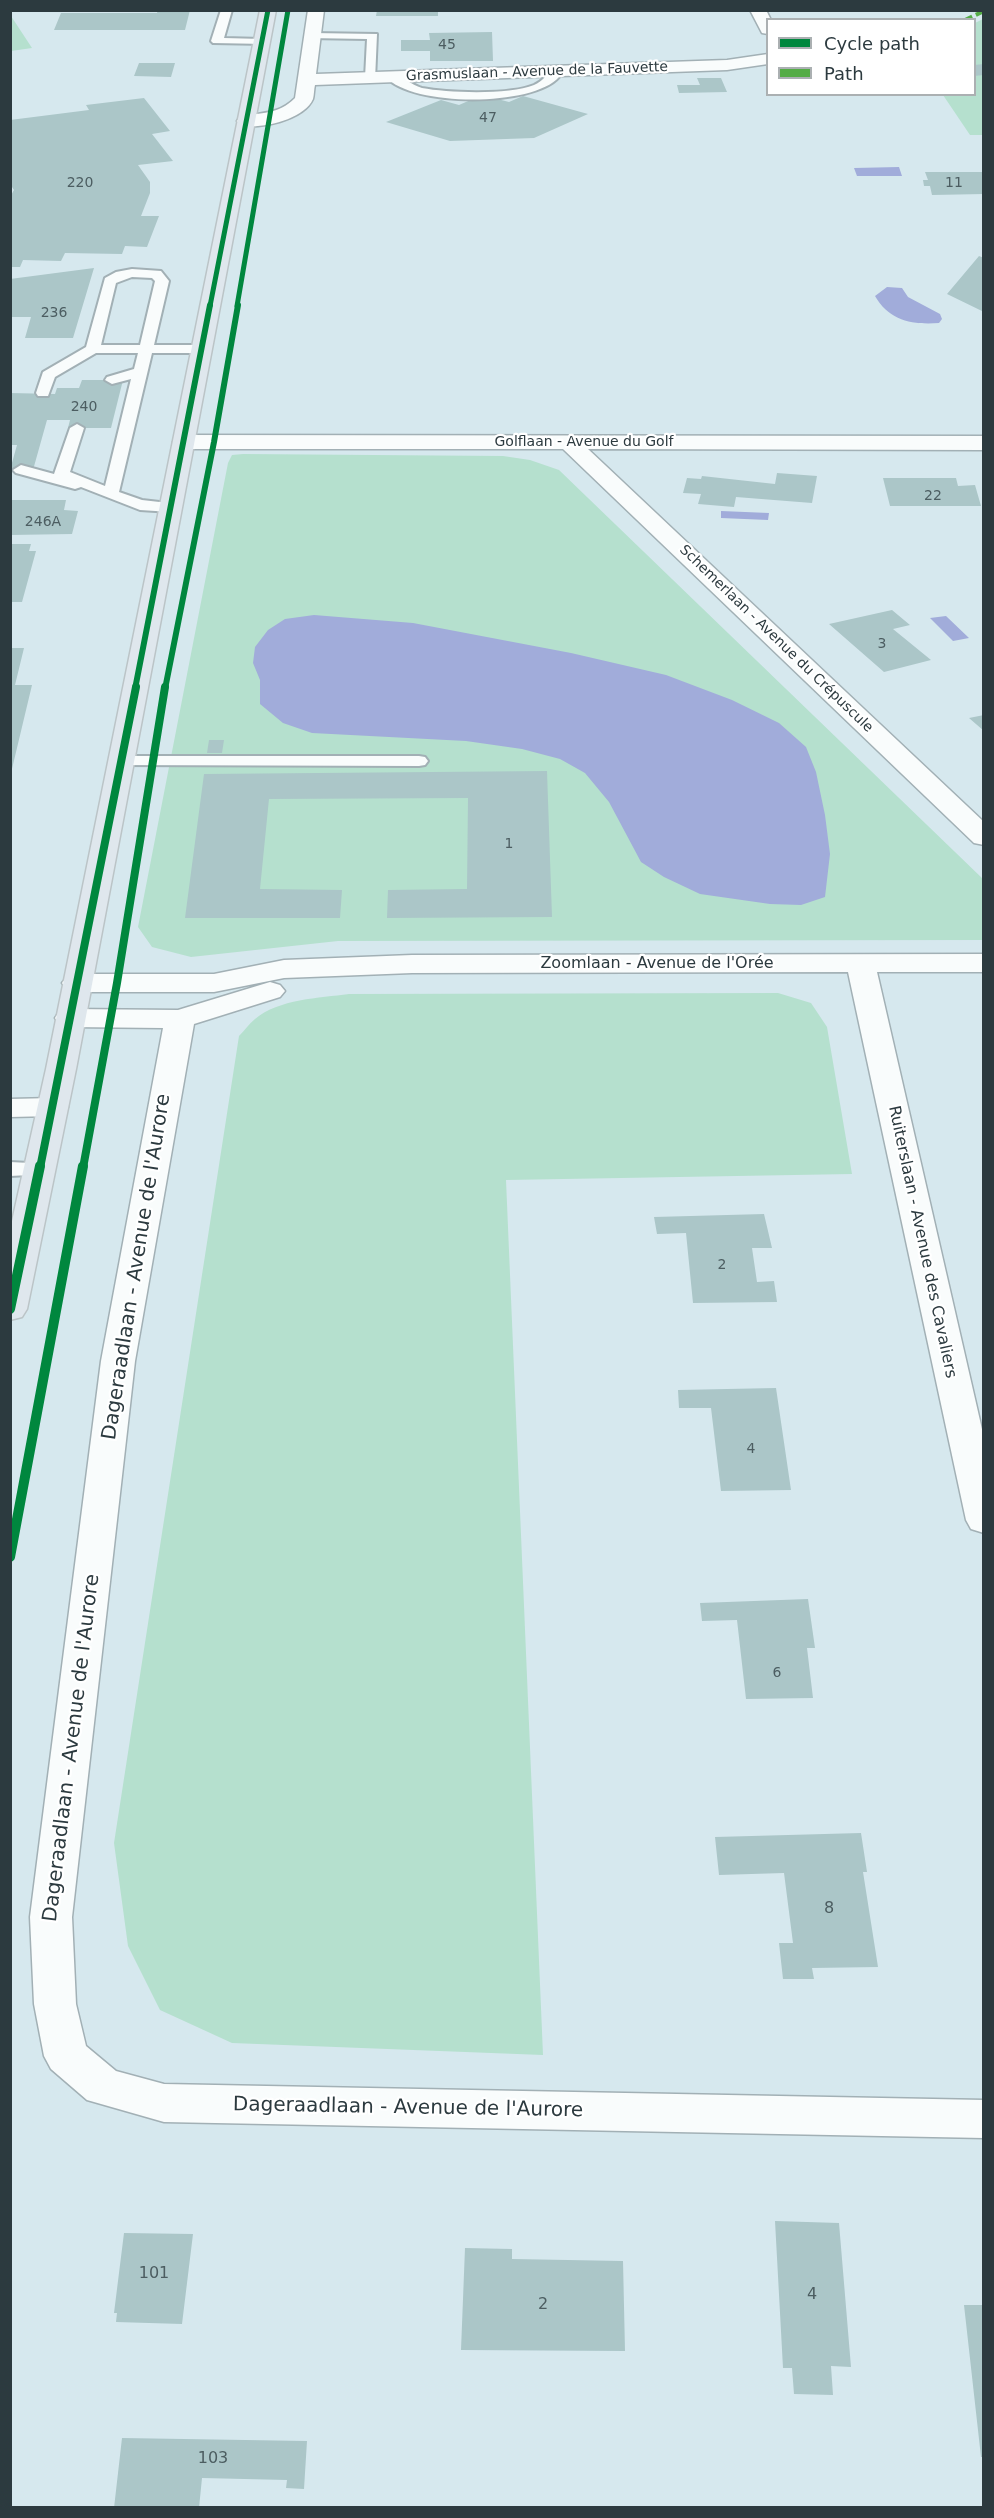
<!DOCTYPE html>
<html>
<head>
<meta charset="utf-8">
<style>
  body { margin:0 }
  #map { position:relative; width:994px; height:2518px; overflow:hidden; background:#d6e8ee; font-family:"DejaVu Sans",sans-serif }
  canvas { display:block }
  .frame { position:absolute; inset:0; border:12px solid #2c3a3f; pointer-events:none }
  .legend { position:absolute; left:766px; top:18px; width:210px; height:78px; box-sizing:border-box; background:#fff; border:2px solid #abb0b2; margin:0; padding:8px 10px; list-style:none; font-size:18px; color:#2c3a3f }
  .legend li { display:flex; align-items:center; gap:12px; height:30px }
  .legend b { width:30px; border:2px solid #abb0b2 }
</style>
</head>
<body>
<div id="map">
<canvas width="994" height="2518"></canvas>
<div class="frame"></div>
<ul class="legend">
<li><b style="height:8px;background:#00873e"></b>Cycle path</li>
<li><b style="height:8px;background:#54ac46"></b>Path</li>
</ul>
</div>
<script>
const ctx = document.querySelector('canvas').getContext('2d');
ctx.lineJoin = 'round';
function fillPath(path, color) { ctx.fillStyle = color; ctx.fill(path, 'evenodd'); }
function trace(path, color, width, dash) { ctx.strokeStyle = color; ctx.lineWidth = width; ctx.lineCap = dash ? 'butt' : 'round'; ctx.setLineDash(dash || []); ctx.stroke(path); }
function label(font, color, halo, rows, align = 'center') {
  ctx.font = font + ' "DejaVu Sans",sans-serif'; ctx.lineWidth = 4.5; ctx.setLineDash([]); ctx.textBaseline = 'middle'; ctx.strokeStyle = halo; ctx.fillStyle = color; for (const [text, x, y, turn = 0] of rows) {
    ctx.save(); ctx.translate(x, y); ctx.rotate((+turn || 0) * Math.PI / 180); ctx.textAlign = isNaN(turn) ? turn : align; if (halo) ctx.strokeText(text, 0, 0); ctx.fillText(text, 0, 0); ctx.restore();
  }
}
fillPath(new Path2D(`
  M10 16H11L32 48 11 51Z
  M983 19V135H970L943 95 974 94 975 23Z
  M243 454 503 456 530 460 559 470 983 879V940L338 941 191 957 152 947 138 927 228 463 232 455Z
  M778 993 811 1003 827 1027 852 1174 506 1180 543 2055 232 2043 160 2010 128 1946 114 1843 239 1036C244 1031 249 1024 255 1019 279 999 319 998 349 994Z`), '#b5e0ce');
fillPath(new Path2D(`
  M899 167 902 176H857L854 168Z
  M887 287 902 288 908 297 940 314 942 319 939 323C913 325 889 321 875 296Z
  M721 511 769 513 768 520 721 518Z
  M314 615 413 623 571 653 666 675 732 700 779 723 806 747 816 772 825 815 830 854 825 897 801 905 770 904 700 894 664 877 641 862 609 802 585 773 560 759 522 749 466 741 312 733 283 723 260 704V680L253 663 255 647 268 630 285 619Z
  M946 616 969 638 953 641 930 618Z`), '#a1acda');
fillPath(new Path2D(`
  M158 10H190L185 30H54L61 13H157Z
  M377 10H438V16H376Z
  M492 32 493 61H430V51H401V40H430L429 33Z
  M139 63H175L171 77 134 76Z
  M984 64V75L974 76V65Z
  M697 78H721L727 92 679 93 677 85H700Z
  M482 95 509 102 523 96 588 114 534 138 450 141 386 122 441 100 459 105Z
  M144 98 170 131 152 134 173 161 138 165 150 182V193L141 216H159L147 247 125 246 122 254 65 253 61 261 23 260 20 267H10V197L14 190 10 184V120L89 110 86 105Z
  M925 172H984V194L932 195 930 186H924L923 180H928Z
  M979 256 984 258V312L947 294Z
  M94 268 73 338H25L31 317H10V279Z
  M82 380H123L111 428H68L70 420H47L33 470H10L17 445H10V393L55 394 57 388H79Z
  M777 473 817 476 812 503 736 497 734 507 698 504 701 494 683 493 687 478 701 479 702 476 775 484Z
  M883 478H956L958 486 975 485 981 506H890Z
  M10 500H66L64 510 78 511 72 534 10 535Z
  M10 544H31L29 551H36L22 602H10Z
  M892 610 910 625 893 629 931 660 884 672 829 624Z
  M10 648H24L15 685H32L11 773Z
  M984 715V731L969 718Z
  M209 740H224L222 753H207Z
  M547 771 552 917 387 918 388 890 467 889 468 798 269 799 260 889 342 890 340 918H185L204 774Z
  M764 1214 772 1248H752L757 1282 774 1281 777 1302 693 1303 686 1233 657 1234 654 1217Z
  M776 1388 791 1490 721 1491 711 1408H679L678 1390Z
  M808 1599 815 1648H807L813 1698 746 1699 737 1620 702 1621 700 1603Z
  M861 1833 867 1872H863L878 1967 812 1968 814 1979H783L779 1943H793L784 1873 719 1875 715 1837Z
  M775 2221 839 2223 851 2367 831 2366 833 2395 794 2394 792 2368H783Z
  M124 2233 193 2234 182 2324 116 2322 117 2313H114Z
  M465 2248 512 2249V2259L623 2261 625 2351 461 2350Z
  M964 2305H984V2457H981Z
  M122 2438 307 2441 304 2489 286 2488 287 2480 202 2478 199 2508H114Z`), '#abc6c8');
const lane = new Path2D(`
  M221 10H232L224 38 262 39 266 40V44L213 43 211 41Z
  M312 33 377 34 375 80 371 82 365 78 367 39 308 38 306 36Z
  M554 67 560 71 559 77C533 107 412 107 386 77L388 75C399 72 410 85 422 88 448 93 510 95 534 85 543 81 546 76 550 69Z
  M132 269 161 271 169 281 154 345H202L209 349 202 353H152L119 492 142 500 177 504 179 507 171 512 140 510 81 487 75 489 16 473 13 470 21 465 54 474 70 428 77 424 84 428 70 472 105 486 131 379 112 384 105 380 107 377 134 369 138 353H96L55 377 48 396H38L36 393 43 372 86 347 105 278 116 272ZM132 277 152 278 155 281 140 345H101L116 283Z
  M121 756H419L425 757 428 761 425 765 419 766 115 765 112 761 115 757Z
  M10 1162 49 1164 52 1169 49 1174 10 1176Z`);
const street = new Path2D(`
  M308 10H324L316 74 727 60 768 54V64L727 70 315 85C314 89 314 95 313 99 304 120 259 130 240 125L237 121 240 117C261 112 278 115 295 98Z
  M750 10H766L771 20H768V34L762 33Z
  M184 435 984 436V450L588 449 984 822V845L974 843 563 449H184L176 447 173 442 176 437Z
  M984 954V972H877L984 1438V1533L971 1529 966 1520 848 972 412 973 284 978 214 992H77L67 989 62 983 67 977 77 974H214L284 960 412 955Z
  M270 982 280 985 285 991 280 997 194 1024 135 1361 72 1917 76 2004 86 2046 116 2071 164 2084 984 2100V2138L164 2122 87 2100 51 2069 44 2056 34 2004 30 1917 101 1361 163 1028 70 1027 59 1024 55 1018 59 1012 70 1009 178 1010Z
  M53 1098 64 1100 68 1107 64 1114 53 1116 10 1117V1099Z`);
const primary = new Path2D(`
  M260 10H276L76 1069 27 1309 22 1317 10 1320V1230L46 1069Z`);
trace(lane, '#a2b0b5', 4);
trace(street, '#a2b0b5', 3);
trace(primary, '#bbc4c7', 3);
fillPath(lane, '#f9fcfc');
fillPath(street, '#f9fcfc');
fillPath(primary, '#dfe7ed');
trace(new Path2D(`
  M965 20 984 11`), '#54ac46', 4, [8, 4]);
trace(new Path2D(`
  M210 306 268 10
  M237 306 288 10`), '#00873e', 5);
trace(new Path2D(`
  M135 689 210 305
  M165 689 214 442 238 305`), '#00873e', 6);
trace(new Path2D(`
  M40 1168 136 687
  M83 1168 117 983 165 687`), '#00873e', 8);
trace(new Path2D(`
  M10 1309 40 1166
  M10 1557 83 1166`), '#00873e', 10);
label('14px', '#4c5d61', null, [
  ["45",447,45],
  ["47",488,118],
  ["220",80,183],
  ["11",954,183],
  ["236",54,313],
  ["240",84,407],
  ["22",933,496],
  ["246A",43,522],
  ["3",882,644],
  ["1",509,844],
  ["2",722,1265],
  ["4",751,1449],
  ["6",777,1673]
]);
label('14px', '#2c3a3f', '#fff', [
  ["Grasmuslaan - Avenue de la Fauvette",537,72,-2],
  ["Golflaan - Avenue du Golf",584,442],
  ["Schemerlaan - Avenue du Crépuscule",776,639,44]
]);
label('16px', '#2c3a3f', '#fff', [
  ["Zoomlaan - Avenue de l'Orée",657,964],
  ["Ruiterslaan - Avenue des Cavaliers",922,1242,78]
]);
label('16px', '#4c5d61', null, [
  ["8",829,1909],
  ["101",154,2274],
  ["4",812,2295],
  ["2",543,2305],
  ["103",213,2459]
]);
label('20px', '#2c3a3f', '#fff', [
  ["Dageraadlaan - Avenue de l'Aurore",137,1267,-81],
  ["Dageraadlaan - Avenue de l'Aurore",72,1748,-83],
  ["Dageraadlaan - Avenue de l'Aurore",408,2108,1]
]);
</script>
</body>
</html>
